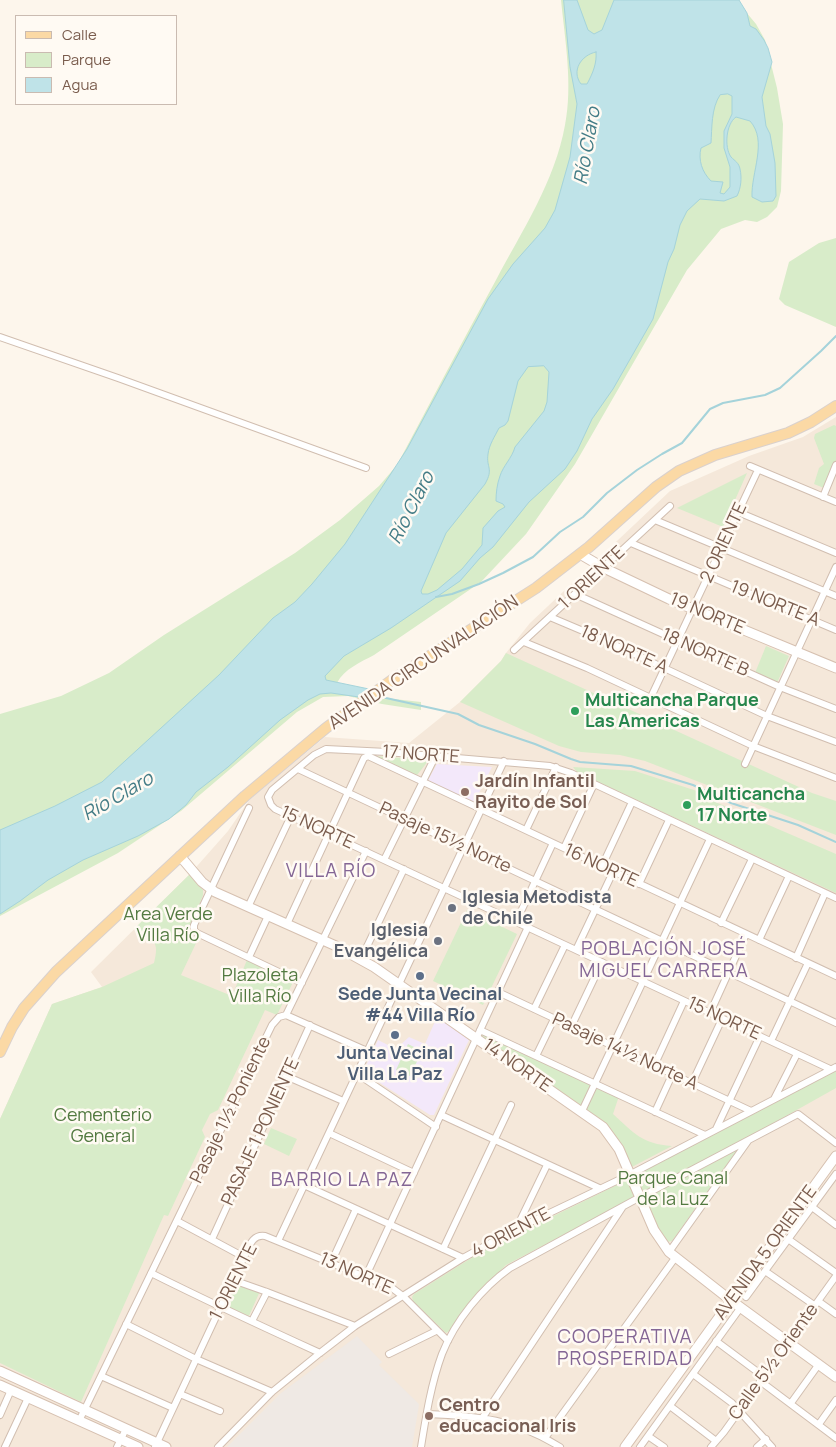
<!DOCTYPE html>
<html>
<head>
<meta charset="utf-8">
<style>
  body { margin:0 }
  #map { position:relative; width:836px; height:1447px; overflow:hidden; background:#fdf6ec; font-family:Manrope,sans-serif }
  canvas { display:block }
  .legend { position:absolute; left:15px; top:15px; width:162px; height:90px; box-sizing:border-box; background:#fffaf3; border:1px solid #cabbb1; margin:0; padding:6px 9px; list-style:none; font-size:15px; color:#7a5c4d }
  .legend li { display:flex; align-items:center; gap:10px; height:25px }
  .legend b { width:25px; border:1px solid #cabbb1 }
</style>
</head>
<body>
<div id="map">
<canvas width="836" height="1447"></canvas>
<ul class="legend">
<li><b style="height:6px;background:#fbd9a5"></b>Calle</li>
<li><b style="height:14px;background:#d8ecc9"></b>Parque</li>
<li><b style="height:14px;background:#bfe3e8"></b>Agua</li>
</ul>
</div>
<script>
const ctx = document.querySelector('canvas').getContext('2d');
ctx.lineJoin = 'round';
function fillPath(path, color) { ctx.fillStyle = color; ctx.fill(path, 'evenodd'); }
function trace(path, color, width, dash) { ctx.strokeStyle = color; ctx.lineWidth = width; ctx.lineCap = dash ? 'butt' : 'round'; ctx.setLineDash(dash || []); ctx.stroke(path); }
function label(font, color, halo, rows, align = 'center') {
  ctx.font = font + ' Manrope,sans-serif'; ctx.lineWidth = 5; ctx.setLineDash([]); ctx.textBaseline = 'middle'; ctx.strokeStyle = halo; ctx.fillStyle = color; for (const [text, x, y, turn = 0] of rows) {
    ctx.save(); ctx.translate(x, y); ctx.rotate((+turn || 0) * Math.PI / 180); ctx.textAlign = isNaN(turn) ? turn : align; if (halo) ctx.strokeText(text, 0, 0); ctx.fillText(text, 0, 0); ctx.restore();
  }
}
fillPath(new Path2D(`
  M836 417V1447H0V1119L52 1004 102 987 91 972 190 874 228 831 250 799 325 737 409 743 460 702 501 661 506 653 530 623 670 491 749 456 803 437Z`), '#f5e8da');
fillPath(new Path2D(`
  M357 1336 382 1362 379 1365 418 1403 419 1405 412 1447H227L281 1393Z`), '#efe9e4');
fillPath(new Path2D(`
  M437 764 492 767 474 803 428 780Z
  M437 1017 469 1040 434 1115H430L366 1074 364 1070 378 1040 396 1049 409 1037 425 1044Z`), '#f3e8fa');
fillPath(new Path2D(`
  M561 0H736L756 24 765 40 777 88 783 124 781 191 777 207 767 217 757 222 745 220 721 229 687 270 575 464 526 534 481 582 374 655C361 662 344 669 337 683L385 698 421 702V710L382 704 348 696 323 697 297 712 181 811 118 853 0 916V714L61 696 109 673 164 635 295 553 340 520 379 486 397 465C430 403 462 342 496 280 522 231 555 181 565 125 573 85 565 40 561 0Z
  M836 238V327L785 305 779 299 789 262 819 243Z
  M834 425 836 426V461L824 488 814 484 819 468 824 464 814 438 815 434Z
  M747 473 723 527 677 508Z
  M766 646 789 656 777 683 755 673Z
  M506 653 812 793 836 801V835L645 761 620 755 581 752 559 746 460 702 501 661Z
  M374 756 429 760 417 775Z
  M573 767 635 771 697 791 713 801 836 854V893L577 772Z
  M190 874 203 890V895L188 933 198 939 181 975 232 996 247 960 294 980 277 1015 265 1010 218 1110 210 1114 202 1130 205 1137 168 1216 164 1215 81 1402 0 1363V1119L52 1004 102 987 154 963C160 940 153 941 136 927Z
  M467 910 517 934 483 1005 433 981Z
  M482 1033 619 1096 613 1114C634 1133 642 1144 672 1146L628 1169 609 1131 479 1037Z
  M408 1044 422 1051 410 1076 396 1070Z
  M836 1069V1088L745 1139 672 1241 667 1242 660 1232 643 1193 506 1265 471 1300 451 1330 446 1333 413 1301 412 1297 414 1294 484 1250 625 1181Z
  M271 1128 297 1139 289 1156 264 1144Z
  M236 1281 260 1291 249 1316 225 1306Z`), '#d8ecc9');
const water = new Path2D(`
  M564 0H577L588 30 594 34 602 30 614 0H739L747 13 750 26 756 29 764 40 768 48 772 62 762 97 766 126 770 134 775 163 776 196 773 201 762 202 752 197C751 172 768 141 750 121L736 117C726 124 724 147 731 157 735 161 739 163 740 169 742 178 741 188 737 196L724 201 700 199 687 211 680 225 674 249 668 262 653 319 613 389 592 419 577 451 565 469 529 502 493 547 480 558 460 581 391 628 344 656 325 676 326 680 369 689 359 697 331 693 320 694 308 700 280 720 228 767 196 792 186 805 169 819 138 836 83 860 48 880 20 901 0 914V830L55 806 102 782 219 675 273 618 295 602 312 584 345 544 407 449 488 299 513 264 545 228 555 210 570 157 577 104 570 67ZM596 52C597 63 593 73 587 84H581C571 71 581 55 596 52ZM728 94 732 96V114L724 131V148L730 167V187L724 194 720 193 723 182 711 181C702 172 698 160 701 148L711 143C712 129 711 108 720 95ZM544 366 549 372 547 402 544 411 515 447C512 458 503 466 500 476 497 484 496 493 496 501L503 504 505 507 498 511 483 528 482 545 462 569 437 590 428 594H422L421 591 446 533 485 484C494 468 486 468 488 454 489 445 495 436 499 428L505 425 508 421 518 381 528 367Z`);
fillPath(water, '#bfe3e8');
trace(water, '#a5d3da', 1);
trace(new Path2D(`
  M436 597 452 594 479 584 503 573 533 557 560 532 583 517 607 493 637 470 662 454 682 443 710 409 723 403 765 395 780 388 821 351 836 336
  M377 696 458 714 479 725 535 744 571 759 580 762 631 766 693 785 731 803 798 825 836 842`), '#a5d3da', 2);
const street = new Path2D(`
  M0 337 118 378 366 468
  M750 466 836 502
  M823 497 836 465
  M738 512 836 553
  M655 520 836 596
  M631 543 836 630
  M575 594 780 687 836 709
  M550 617 602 639 767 716 836 742
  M524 642 587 668 753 746 836 778
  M514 650 670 506
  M651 697 758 470
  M745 764 836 567
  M298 769 836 1023
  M249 808 194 925V930L197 933 302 983
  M526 830 556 767
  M564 848 594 784
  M384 860 435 757
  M602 866 632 802
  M639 884 669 820
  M248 907 291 816
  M516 922 553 843
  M721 923 752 859
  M287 924 364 758 368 756 836 976
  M759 940 789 876
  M576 950 613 872
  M249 957 268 916
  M796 958 825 893
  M361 959 404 869
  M498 992 751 1111
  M534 1009 565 945
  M710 1013 746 934
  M286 1015 367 1051
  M571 1027 602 962
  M480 1030 705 1135
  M771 1041 808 963
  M536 1056 554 1019
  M654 1066 684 1001
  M830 1069 275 809 271 805 268 797 272 790 314 755 326 749 387 752 550 766 571 773 836 898
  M356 1073 436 1127
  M286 1076 343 1101
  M692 1083 722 1019
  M774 1099 797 1054
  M582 1111 710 839
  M655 1112 672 1075
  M441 1115 599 1188
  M716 1129 760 1036
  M329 1133 414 1173
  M304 1185 463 1258
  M812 1207 836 1225
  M177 1221 244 1257
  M516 1229 547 1165
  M212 1239 310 1025
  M788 1239 836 1273
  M278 1241 504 761
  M443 1249 511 1105
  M669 1252 748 1141
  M331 1263 356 1209
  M765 1271 814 1305
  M151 1273C207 1301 263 1327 320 1353
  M365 1278 528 927
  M233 1280 267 1292 355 1326
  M746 1297 836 1174
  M818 1301 836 1314
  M252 1321 267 1292
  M126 1324 196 1359 272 1392
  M716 1341 763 1376
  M389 1354 436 1331
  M693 1374 732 1403 772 1447
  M101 1376 173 1408
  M760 1381 836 1438
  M180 1394 220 1411
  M791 1403 819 1364
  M670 1406 716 1441
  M427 1414C477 1416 516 1419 560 1447
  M0 1415 11 1390
  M483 1417 622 1208
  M79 1421 272 1025 279 1017 286 1015 366 851
  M819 1424 836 1400
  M648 1436 664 1447
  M545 1438 675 1258
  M5 1447 28 1398
  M117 1447 126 1429
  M155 1447 244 1257C249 1247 252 1234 265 1236L392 1288 404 1297 448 1341
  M218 1447 272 1392 320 1353 355 1326 463 1258 516 1229 631 1174 836 1067
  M421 1447C426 1416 431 1384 442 1354 455 1321 482 1288 510 1268L631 1202 798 1114 836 1143
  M640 1447 741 1307
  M711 1447 724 1432 836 1276
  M757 1447 766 1439`);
const secondary = new Path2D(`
  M580 554 604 568 669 599 836 668
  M180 856 202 882 215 892 336 946 374 967 603 1127 619 1149 654 1230 669 1252 729 1299 836 1377
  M0 1371 166 1447
  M0 1385 138 1447
  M625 1447 836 1156`);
const primary = new Path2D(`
  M0 1052 12 1027 24 1008 56 972 245 796 326 728 392 680 536 588 589 547 656 487 679 471 715 455 788 433 811 422 836 406`);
trace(street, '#d1beb0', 8);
trace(secondary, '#d6c0b0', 11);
trace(primary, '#dad1cd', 12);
trace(street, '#fff', 6);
trace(secondary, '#fff', 9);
trace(primary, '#fbd9a5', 10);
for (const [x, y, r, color] of [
  [575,711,5,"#2e9e5b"],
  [465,792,5,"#8d6e63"],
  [687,805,5,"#2e9e5b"],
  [452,908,5,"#6b7280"],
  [438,941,5,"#6b7280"],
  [420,976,5,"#5c6f8a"],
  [395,1035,5,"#5c6f8a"],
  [429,1416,5,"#8d6e63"]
]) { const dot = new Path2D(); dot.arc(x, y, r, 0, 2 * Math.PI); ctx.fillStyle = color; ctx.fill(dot); trace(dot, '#fffaf3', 2); }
label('18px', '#7a5c4d', '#fffaf3', [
  ["2 ORIENTE",724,543,-65],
  ["1 ORIENTE",592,578,-43],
  ["19 NORTE A",775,604,22],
  ["19 NORTE",707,614,23],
  ["18 NORTE A",624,650,24],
  ["18 NORTE B",705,653,24],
  ["AVENIDA CIRCUNVALACIÓN",424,663,-34],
  ["17 NORTE",421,755,4],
  ["15 NORTE",317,828,25],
  ["Pasaje 15½ Norte",445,838,25],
  ["16 NORTE",601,866,25],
  ["15 NORTE",724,1019,25],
  ["Pasaje 14½ Norte A",625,1052,25],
  ["14 NORTE",517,1066,35],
  ["Pasaje 1½ Poniente",231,1110,-64],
  ["PASAJE 1 PONIENTE",261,1132,-65],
  ["4 ORIENTE",511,1233,-28],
  ["AVENIDA 5 ORIENTE",766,1253,-54],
  ["13 NORTE",356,1274,24],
  ["1 ORIENTE",234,1282,-63],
  ["Calle 5½ Oriente",774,1362,-54]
]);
label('bold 18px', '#27864d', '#fffaf3', [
  ["Multicancha Parque",585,701],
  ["Las Americas",585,722],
  ["Multicancha",697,795],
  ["17 Norte",697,816]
], 'left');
label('bold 18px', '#785e54', '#fffaf3', [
  ["Jardín Infantil",475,782],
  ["Rayito de Sol",475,803],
  ["Centro",439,1406],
  ["educacional Iris",439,1427]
], 'left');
label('bold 18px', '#5b616d', '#fffaf3', [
  ["Iglesia Metodista",462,898],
  ["de Chile",462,919],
  ["Iglesia",428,931,"right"],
  ["Evangélica",428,952,"right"]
], 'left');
label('18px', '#537a41', '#fffaf3', [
  ["Area Verde",168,915],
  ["Villa Río",168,936],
  ["Plazoleta",260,976],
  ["Villa Río",260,997],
  ["Cementerio",103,1116],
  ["General",103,1137],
  ["Parque Canal",673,1179],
  ["de la Luz",673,1200]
]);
label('bold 18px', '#4e5e75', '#fffaf3', [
  ["Sede Junta Vecinal",420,995],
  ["#44 Villa Río",420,1016],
  ["Junta Vecinal",395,1054],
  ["Villa La Paz",395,1075]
]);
label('italic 19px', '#437c86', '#fffaf3', [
  ["Río Claro",588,146,-80],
  ["Río Claro",412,508,-63],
  ["Río Claro",118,797,-30]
]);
ctx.letterSpacing = '1px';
label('19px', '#846695', '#fffaf3', [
  ["VILLA RÍO",331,872],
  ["POBLACIÓN JOSÉ",664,950],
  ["MIGUEL CARRERA",664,972],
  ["BARRIO LA PAZ",342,1181],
  ["COOPERATIVA",625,1338],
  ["PROSPERIDAD",625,1360]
]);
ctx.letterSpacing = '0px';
</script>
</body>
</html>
